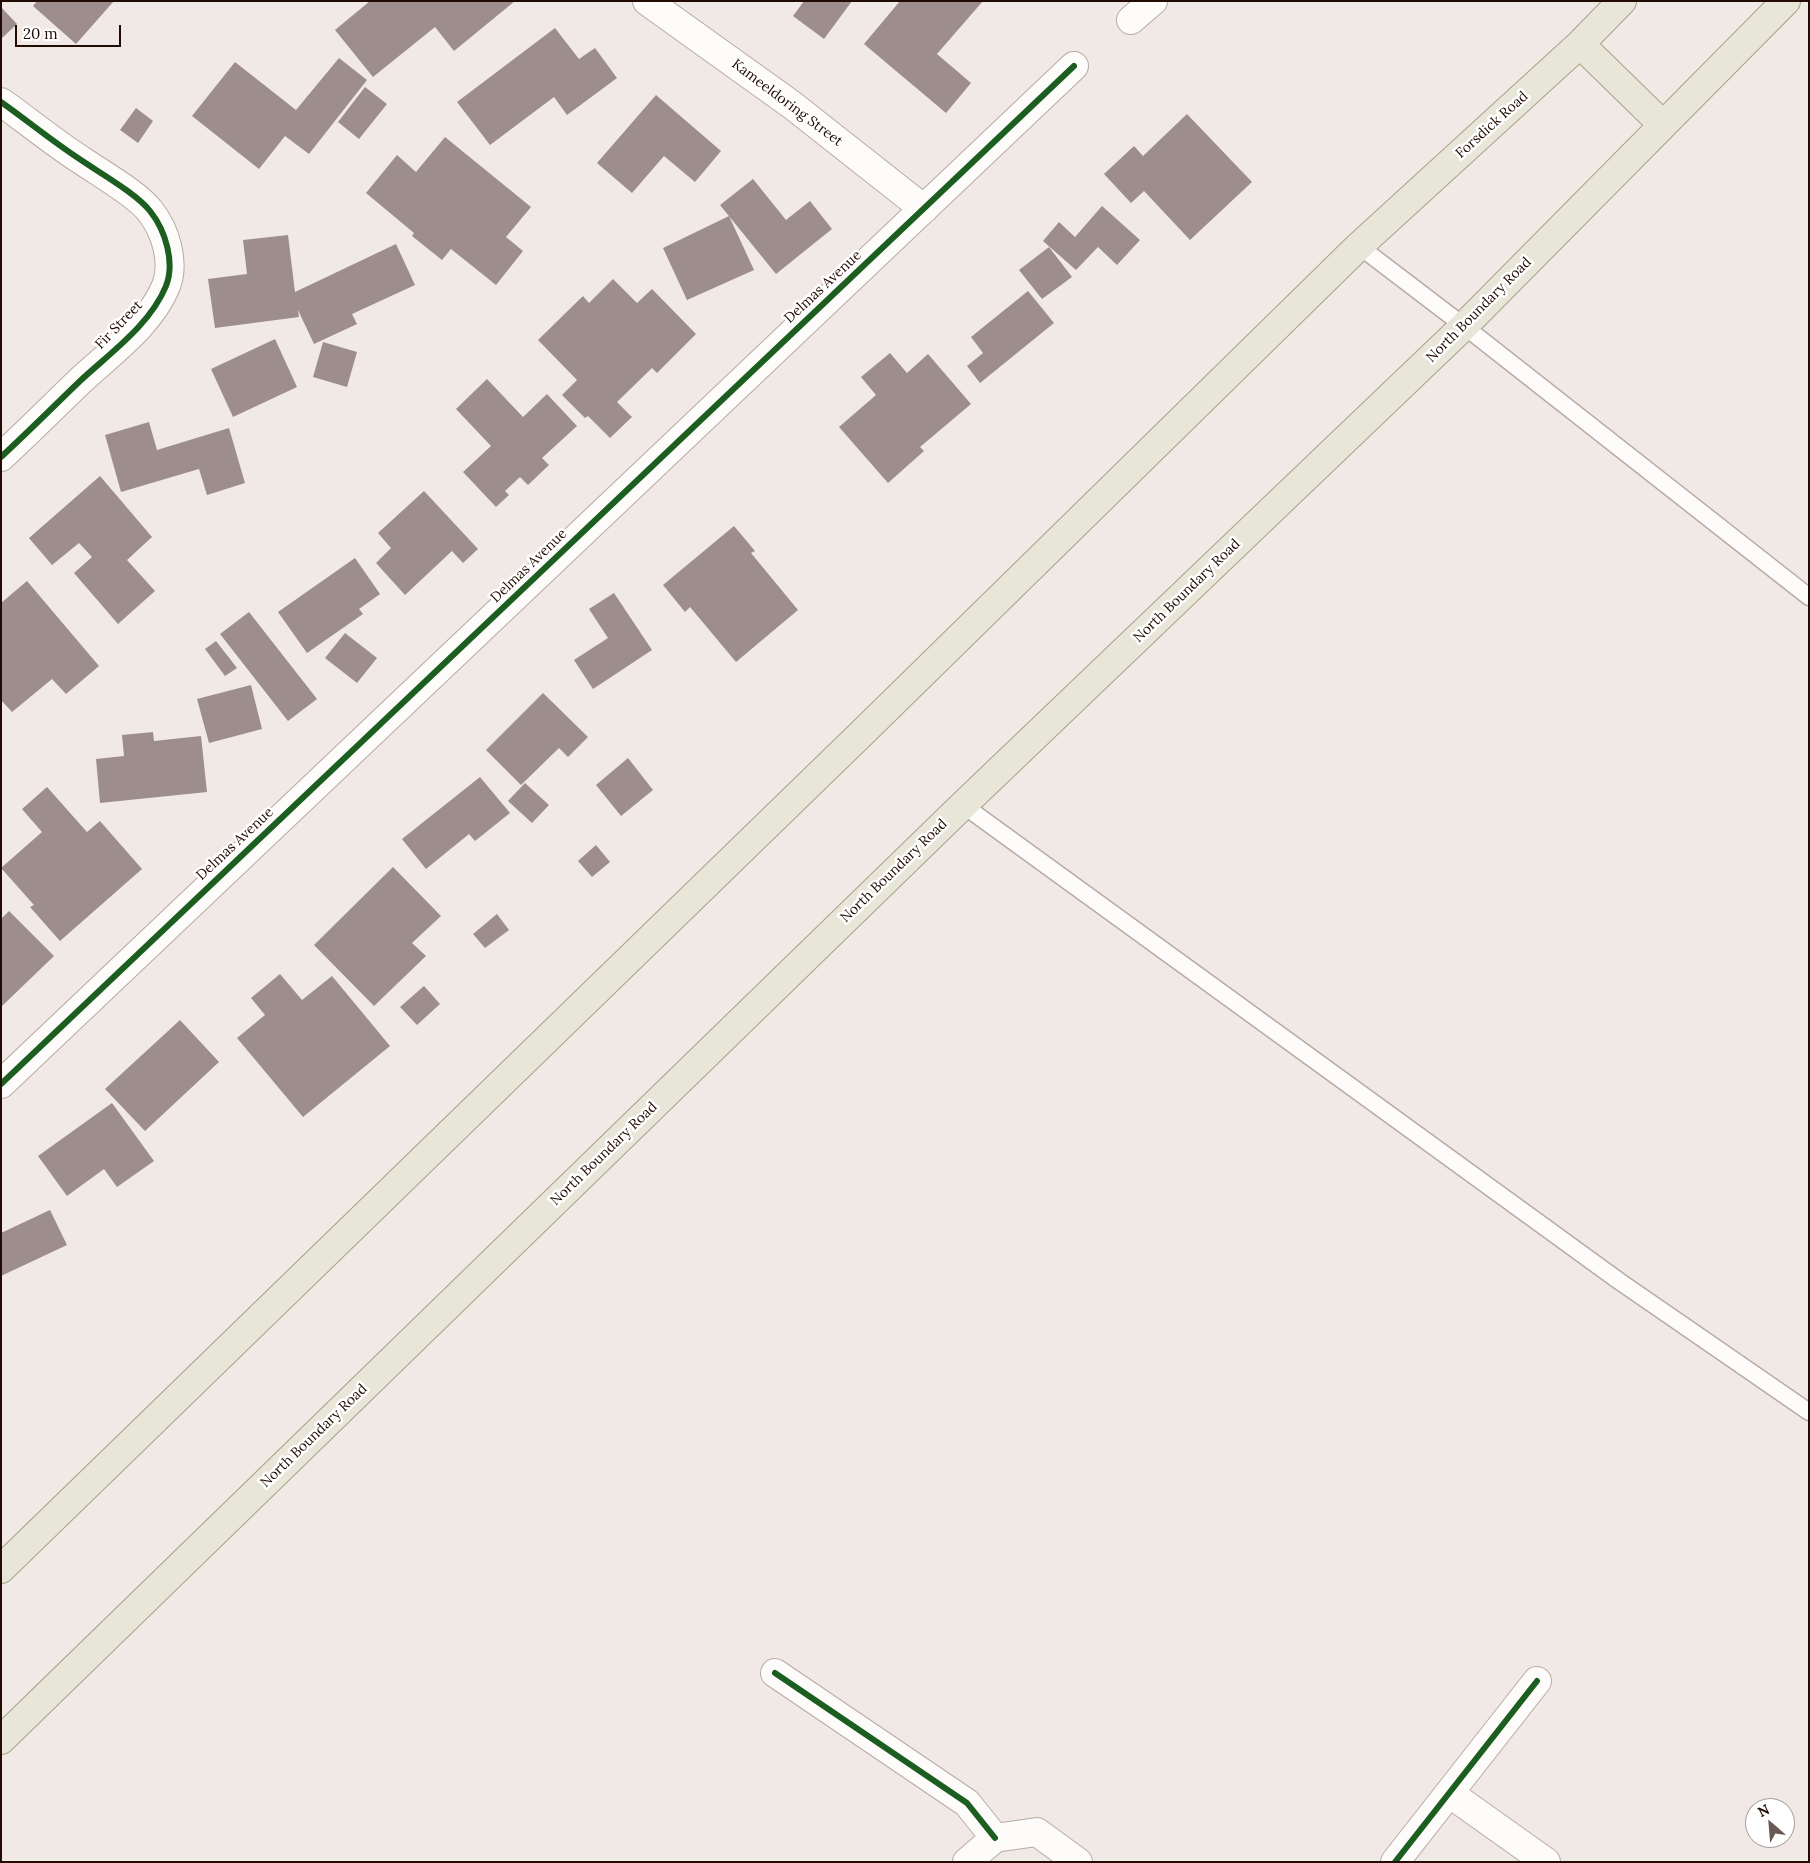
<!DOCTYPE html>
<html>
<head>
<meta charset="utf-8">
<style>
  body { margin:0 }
  #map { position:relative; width:1810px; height:1863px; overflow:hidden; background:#f1e9e6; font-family:Lora,serif }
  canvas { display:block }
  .frame { position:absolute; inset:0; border:2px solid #220b03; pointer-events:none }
  .north { position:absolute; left:1745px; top:1798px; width:50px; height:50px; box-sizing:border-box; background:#fff; border:1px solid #a79d9a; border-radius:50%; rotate:333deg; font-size:14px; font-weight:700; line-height:20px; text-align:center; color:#220b03 }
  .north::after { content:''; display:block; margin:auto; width:18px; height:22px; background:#6a5952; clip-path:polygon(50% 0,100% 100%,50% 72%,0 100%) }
  .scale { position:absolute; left:15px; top:25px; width:106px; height:22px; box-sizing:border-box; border:2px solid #220b03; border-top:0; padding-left:6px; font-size:15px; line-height:18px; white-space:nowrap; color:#220b03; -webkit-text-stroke:4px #fff; paint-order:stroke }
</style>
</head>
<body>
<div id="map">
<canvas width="1810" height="1863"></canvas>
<div class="frame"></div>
<div class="north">N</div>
<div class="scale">20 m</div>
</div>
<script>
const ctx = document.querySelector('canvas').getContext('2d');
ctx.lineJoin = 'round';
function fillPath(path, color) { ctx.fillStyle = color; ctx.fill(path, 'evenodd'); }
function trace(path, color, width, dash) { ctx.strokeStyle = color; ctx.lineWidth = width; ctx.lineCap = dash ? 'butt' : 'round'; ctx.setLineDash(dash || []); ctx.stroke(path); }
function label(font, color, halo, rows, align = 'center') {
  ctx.font = font + ' Lora,serif'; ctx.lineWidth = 5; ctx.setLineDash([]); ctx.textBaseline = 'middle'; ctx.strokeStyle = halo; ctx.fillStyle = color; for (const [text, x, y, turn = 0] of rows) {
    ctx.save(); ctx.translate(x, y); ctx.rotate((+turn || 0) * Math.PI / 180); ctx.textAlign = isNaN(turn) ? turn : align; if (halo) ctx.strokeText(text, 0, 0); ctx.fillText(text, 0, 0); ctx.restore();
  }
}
fillPath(new Path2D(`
  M37 1H114L76 44 33 6Z
  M370 1H515L454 51 435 27 373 77 335 30Z
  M804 1H852L824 39 793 16Z
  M900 1H983L937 54 971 83 946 113 864 44Z
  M1 7 17 24 1 39Z
  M555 28 579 59 595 48 617 78 567 115 554 97 490 145 457 102Z
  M339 58 367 80 309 154 285 136 259 169 192 116 235 62 296 110Z
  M365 87 387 104 359 139 338 122Z
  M656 95 721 151 695 182 664 156 632 193 597 163Z
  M136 108 153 121 138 143 120 130Z
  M1187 114 1252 182 1190 240 1144 191 1131 203 1104 174 1134 146 1143 156Z
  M445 137 531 207 506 237 523 251 496 285 451 249 442 260 412 236 414 233 366 193 397 155 416 172Z
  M753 179 786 220 810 201 832 229 776 274 720 205Z
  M1102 206 1140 240 1117 265 1098 247 1076 270 1043 241 1059 222 1075 237Z
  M729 216 754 270 687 300 663 248Z
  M288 235 295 292 396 244 415 285 352 314 357 324 314 344 298 310 299 317 215 328 208 279 247 274 243 240Z
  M1049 247 1072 277 1042 299 1019 270Z
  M613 279 637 303 652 289 696 334 657 373 652 368 617 402 632 417 610 438 588 416 585 418 562 395 577 380 538 340 583 296 589 303Z
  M1028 291 1054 323 980 383 967 366 983 353 971 337Z
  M275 339 297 387 233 417 211 369Z
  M323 342 357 352 347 387 313 377Z
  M890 353 907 373 928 354 971 404 920 447 924 451 888 483 839 427 876 395 861 377Z
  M487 379 523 417 547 394 577 426 542 458 549 465 528 485 520 477 505 491 509 495 496 507 463 472 491 446 456 409Z
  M149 422 157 450 229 428 245 483 207 495 199 469 121 492 105 435Z
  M100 476 152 537 127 560 155 591 118 624 74 573 92 557 79 543 52 565 29 538Z
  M424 491 478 549 463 563 452 551 405 595 376 563 391 548 378 533Z
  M734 526 755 551 751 553 798 610 736 662 690 607 685 612 663 585Z
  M355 558 380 594 359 609 363 614 307 653 278 612Z
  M27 581 99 666 66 694 52 679 12 712 1 700V603Z
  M614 593 652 650 593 689 574 660 608 638 589 609Z
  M249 612 317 699 288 721 220 634Z
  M345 633 377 658 357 683 325 658Z
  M216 641 237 668 225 676 205 649Z
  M251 685 262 729 209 743 197 699Z
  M543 693 588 737 568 757 559 748 521 785 486 750Z
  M153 732 154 741 201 736 207 792 100 803 96 759 124 756 122 735Z
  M628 758 653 790 621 816 596 785Z
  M480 777 510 813 475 841 469 834 426 869 402 839Z
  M525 783 549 805 532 823 508 801Z
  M47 787 87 832 100 821 142 869 60 941 30 907 34 905 1 868 42 832 22 809Z
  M596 845 610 862 592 877 578 861Z
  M393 867 441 916 412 943 426 956 374 1006 314 945Z
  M9 911 54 956 1 1007V919Z
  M497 914 509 930 485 948 473 934Z
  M280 974 302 1000 332 976 390 1046 303 1117 237 1038 265 1015 251 998Z
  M424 986 440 1004 417 1025 400 1007Z
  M180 1020 219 1062 145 1131 105 1089Z
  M112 1103 154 1161 117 1187 104 1169 67 1196 38 1156Z
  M50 1210 67 1245 1 1276V1233Z`), '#9d8d8c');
const lane = new Path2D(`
  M1359 246 1464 326 1809 597
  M963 805 1619 1281 1809 1412`);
const street = new Path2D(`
  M647 1 792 105 924 209
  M1131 20 1153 1
  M1 102C28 121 53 142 81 160 100 173 137 194 150 211 166 231 175 263 166 286 150 325 110 353 80 381 54 406 28 432 1 457
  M1 1084 1074 66
  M775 1673 967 1803 995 1838
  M1449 1793 1546 1862
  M967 1862 995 1838 1037 1832 1078 1862
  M1395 1862 1537 1681`);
const primary = new Path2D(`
  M1580 44 1663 125
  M1 1569 862 733 1359 246 1580 44 1622 1
  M1 1740 963 805 1464 326 1786 1`);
trace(lane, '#b9aaa3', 19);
trace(street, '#b9aaa3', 30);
trace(primary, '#a8a188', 30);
trace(lane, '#fdfcfb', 16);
trace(street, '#fdfcfb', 28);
trace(primary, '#e8e6d8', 28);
trace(new Path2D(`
  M1 102C28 121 53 142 81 160 100 173 137 194 150 211 166 231 175 263 166 286 150 325 110 353 80 381 54 406 28 432 1 457
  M1 1084 1074 66
  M775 1673 967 1803 995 1838
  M1395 1862 1537 1681`), '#1b5e20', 6);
label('14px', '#220b03', '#fff', [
  ["Kameeldoring Street",787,103,37],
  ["Forsdick Road",1492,125,-42],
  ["Delmas Avenue",823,287,-43],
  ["North Boundary Road",1479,310,-45],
  ["Fir Street",119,325,-46],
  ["Delmas Avenue",529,566,-44],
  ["North Boundary Road",1187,591,-44],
  ["Delmas Avenue",235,844,-43],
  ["North Boundary Road",894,871,-44],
  ["North Boundary Road",604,1154,-44],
  ["North Boundary Road",314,1436,-44]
]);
</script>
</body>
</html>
